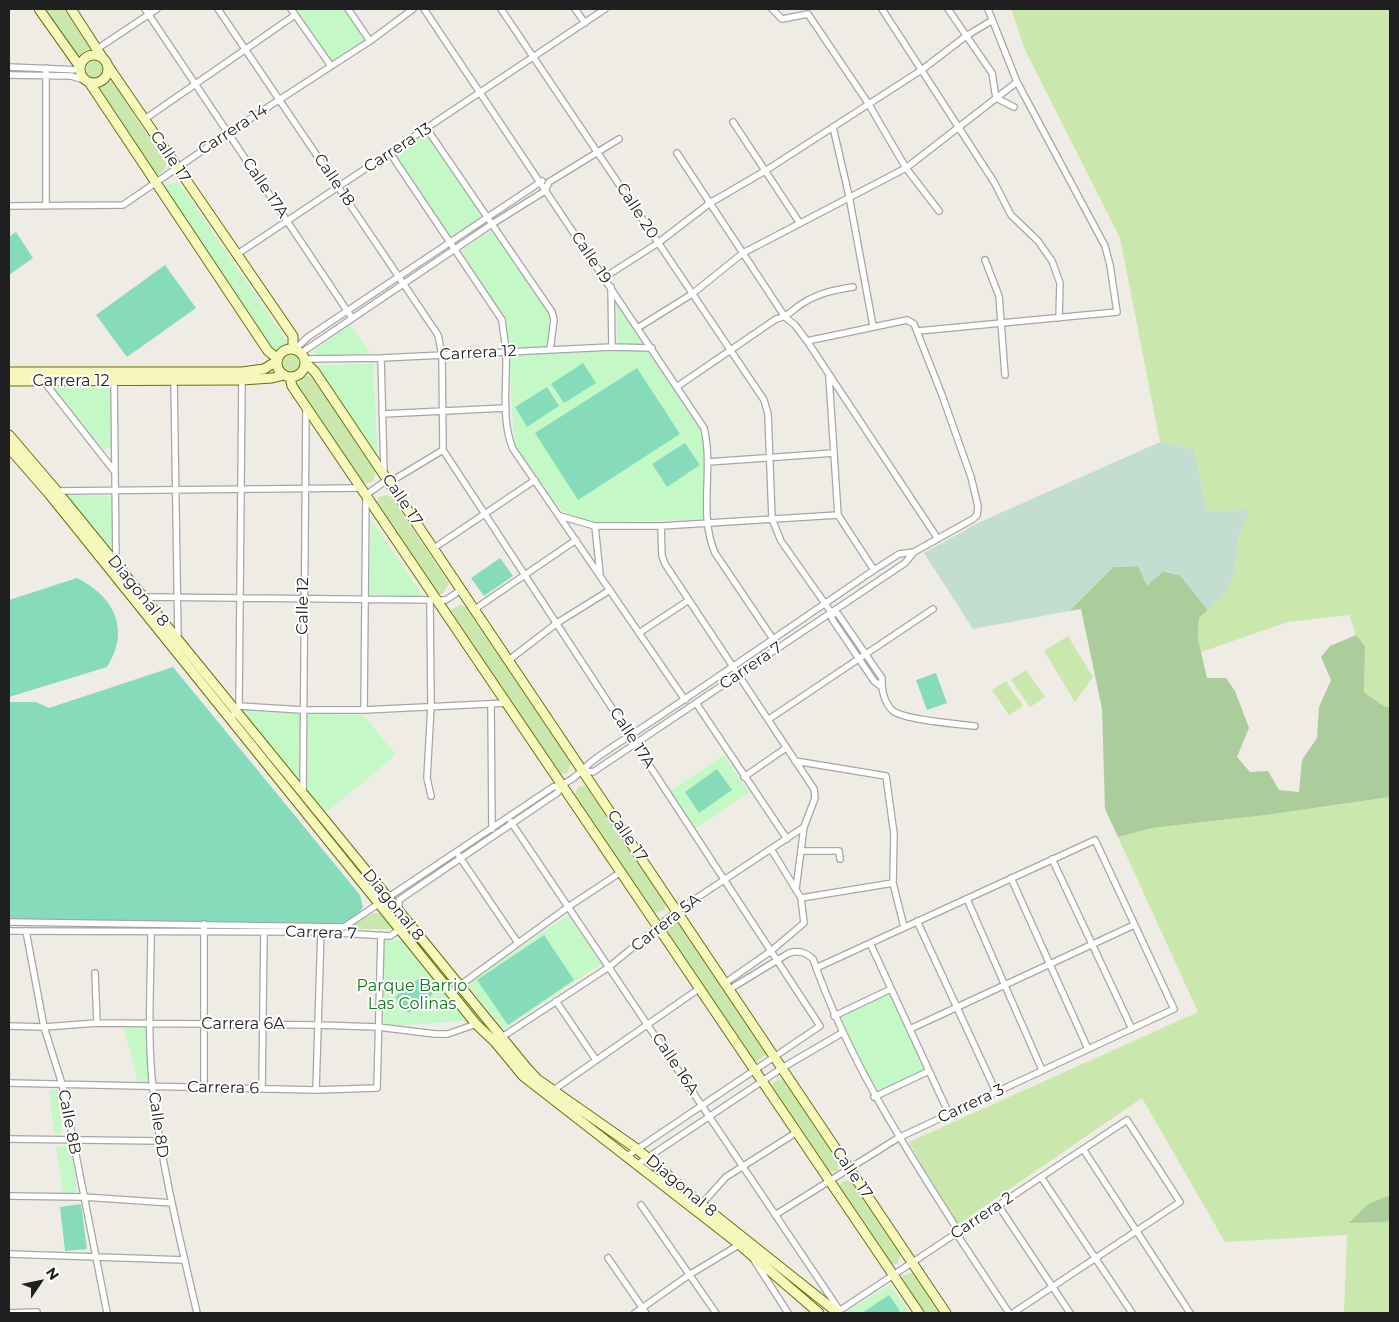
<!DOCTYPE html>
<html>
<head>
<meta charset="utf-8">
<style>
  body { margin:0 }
  #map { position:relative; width:1399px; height:1322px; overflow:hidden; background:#efece5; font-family:Montserrat,sans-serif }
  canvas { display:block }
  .frame { position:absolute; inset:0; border:10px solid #1f1f1f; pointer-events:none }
  .north { position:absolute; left:15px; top:1257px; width:50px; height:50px; -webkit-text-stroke:4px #fff; paint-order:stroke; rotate:56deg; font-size:14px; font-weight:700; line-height:20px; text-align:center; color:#1f1f1f }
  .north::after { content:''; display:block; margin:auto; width:18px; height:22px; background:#1f1f1f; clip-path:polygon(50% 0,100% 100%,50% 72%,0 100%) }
</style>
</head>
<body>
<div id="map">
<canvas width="1399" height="1322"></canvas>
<div class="frame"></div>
<div class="north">N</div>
</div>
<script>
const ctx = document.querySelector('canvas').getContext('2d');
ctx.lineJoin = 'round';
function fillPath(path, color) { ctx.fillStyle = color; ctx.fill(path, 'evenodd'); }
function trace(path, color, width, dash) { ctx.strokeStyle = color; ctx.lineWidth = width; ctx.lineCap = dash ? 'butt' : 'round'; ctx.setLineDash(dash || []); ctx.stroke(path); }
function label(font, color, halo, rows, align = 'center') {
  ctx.font = font + ' Montserrat,sans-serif'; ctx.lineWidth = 4; ctx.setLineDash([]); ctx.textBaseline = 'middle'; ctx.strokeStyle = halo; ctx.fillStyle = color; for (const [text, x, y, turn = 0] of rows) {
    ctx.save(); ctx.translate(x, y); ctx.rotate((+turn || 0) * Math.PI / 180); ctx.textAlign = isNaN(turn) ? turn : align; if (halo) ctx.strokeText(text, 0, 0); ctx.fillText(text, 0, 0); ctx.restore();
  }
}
fillPath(new Path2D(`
  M40 9H64L90 48 73 59Z
  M1011 9H1390V707H1385L1364 692 1365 646 1356 635 1349 615 1288 622 1201 652 1198 639 1199 618 1208 610 1235 568 1239 535 1249 510 1207 512 1194 449 1160 442 1120 238 1025 50Z
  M86 69a10 10 0 1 1 20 0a10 10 0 1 1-20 0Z
  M105 82H113L166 163C165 170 163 173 155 175L98 88Z
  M282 363a9 9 0 1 1 18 0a9 9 0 1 1-18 0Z
  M307 376 314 377 376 470 373 481 368 483 361 482 297 386 301 379Z
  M387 495 391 497 449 583 443 594H435L374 506 379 497Z
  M460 605 465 606 571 763 567 773 556 774 449 617 451 610Z
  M1068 636 1093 677 1075 702 1044 651Z
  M1026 670 1045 697 1030 707 1011 680Z
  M1006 681 1023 706 1009 715 992 690Z
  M585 785 666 904 664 910 654 913 574 796 578 787Z
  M1390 797V1195L1368 1204 1371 1222H1385L1390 1220V1313H1344L1347 1235 1225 1242 1142 1098 957 1225 934 1191 909 1142 1198 1012 1118 837 1152 828 1266 815Z
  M374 913H381L393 929H345Z
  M674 922 679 923 768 1053 754 1063 665 933 667 926Z
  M783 1079 840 1161 837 1171H828L771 1088 775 1081Z
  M847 1180 853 1183 901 1254 897 1264H889L839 1187 842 1182Z
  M910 1273 916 1274 942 1313H921L901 1281 903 1276Z`), '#cae8ad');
fillPath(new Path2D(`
  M1138 566 1180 575 1208 610 1199 618 1198 639 1207 678H1226L1235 691 1249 728 1237 757 1250 772 1268 771 1279 790 1299 792 1302 760 1317 738 1319 707 1331 680 1321 657 1330 646 1356 635 1365 646 1364 692 1385 707H1390V797L1266 815 1152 828 1118 837 1105 809 1102 709 1081 609 1069 611 1113 567Z
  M1390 1195V1220L1385 1222 1349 1223 1368 1204Z`), '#aacd9b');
fillPath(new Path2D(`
  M1160 442 1194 449 1207 511 1250 510 1239 535 1235 568 1227 592 1208 610 1180 575 1164 571 1147 586 1138 566 1113 567 1069 611 973 629 924 553 980 522Z`), '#c3ddd0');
fillPath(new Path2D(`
  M296 9H345L365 40 331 63Z
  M427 133 484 216 452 238 394 154Z
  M175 183 180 184 288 343 287 347 276 355 270 350 164 189 169 184Z
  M492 230 550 314 548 346 509 350 504 319 461 251Z
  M616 300 646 344 618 345Z
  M350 325 370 353 317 357 314 353 316 349Z
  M649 350 702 429 705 463 706 519 592 523 564 512 540 485 514 443 509 355Z
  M373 363 378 459 313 366Z
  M51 388H111L113 446 104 450 98 447Z
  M65 495 113 496V553Z
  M371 520 423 596 369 594Z
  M244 710 301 714V785L242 712Z
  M306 714 363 715 396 755 325 813 307 792Z
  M724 755 749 792 695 829 670 791Z
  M568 915 601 964 504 1029 467 984Z
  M383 939 406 941 468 1021 384 1026Z
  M890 992 927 1070 876 1095 839 1016Z
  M123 1024 148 1026V1082H138Z
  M57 1090 62 1133 54 1134 49 1091Z
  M71 1145 77 1192 63 1194 56 1147Z
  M890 1285 910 1313H844Z`), '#c4f8c7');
fillPath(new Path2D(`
  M16 232 33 258 9 275V237Z
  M165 265 196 308 127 357 96 315Z
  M583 363 596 383 564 403 551 384Z
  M637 368 680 434 578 500 535 433Z
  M547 387 559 406 527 427 515 407Z
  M685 443 700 465 667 487 652 464Z
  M500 558 513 576 484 596 471 578Z
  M77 578C114 596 131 630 107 667L9 697V600Z
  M173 667 360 895 363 907 357 916 340 925 9 919V702H36L49 708Z
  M936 673 947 703 927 710 916 680Z
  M717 769 732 790 699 813 685 792Z
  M544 935 574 980 508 1025 477 980Z
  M421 977 433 994 408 1013 395 997Z
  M81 1204 87 1249 65 1251 60 1207Z
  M889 1295 900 1311 896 1313H862Z`), '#86dcba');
const street = new Path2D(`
  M145 9 352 318
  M218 9 438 335 442 355 443 450
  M291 9 331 66
  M348 9 370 41
  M424 9 704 428C714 469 698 514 715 553L773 639
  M501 9 764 400 768 414 772 519 781 541 831 612 832 619 874 681 882 687
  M575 9 585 23
  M772 9 782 19 808 14 868 103 906 168 939 211
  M882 9 994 182 1011 215 1038 241 1052 261 1060 283 1059 318
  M948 9 992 73 996 98 1014 107
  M97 49 157 9
  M9 67 80 70
  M46 68V205
  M9 75 71 76 85 80
  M145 119 295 15
  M733 122 799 222
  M833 127 849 196 873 326
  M427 129 552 312 554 320 550 350
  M390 153 502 320C503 332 506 344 506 355 507 385 501 421 513 449L685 700
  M677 153 785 317 795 325 807 341 938 539
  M9 206 123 205 228 133 370 41 413 9
  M236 255 605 9
  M985 260 999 296 1005 375
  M605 277 658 243 710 203 765 171 923 69 966 36 991 21
  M611 287 612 347
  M639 327 692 294 743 253 906 168 1017 82
  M918 331 1117 312 1110 265 1105 246 1017 82 988 9
  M295 349 308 337 542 181
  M301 353 492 224 545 191 549 182 619 139
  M381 358 384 473
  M305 359 381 358 612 347 652 348
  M829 377 838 515 874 570
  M114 378 116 563
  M42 379 115 472
  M174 379 178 640
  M678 386 776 319C788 317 793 309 803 303 819 293 834 290 853 287
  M382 414 506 408
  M443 450 820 1026 627 1156
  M708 462 834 453
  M390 482 443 450
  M56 491 361 488
  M560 516 595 526H661L838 515
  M595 526 600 574
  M434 548 535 480
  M142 597 437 600H446L462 589
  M430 600 431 706 427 778 431 796
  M475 609 576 540
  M831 612 838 614 882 678C881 688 884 703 893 711 905 720 958 724 975 726
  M639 633 689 600
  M509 660 557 623 610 590
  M696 703 787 839
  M491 704 492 829
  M239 706 302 710H364L507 703
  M364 710 366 495 388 479
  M231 719 239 706 242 377
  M769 719 933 609
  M795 761 886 776 894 834 893 883 904 927
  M584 771 593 772 905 563 914 552
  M744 777 786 748
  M303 793 306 407
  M511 822 840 1311
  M802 851H839L840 859
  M459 856 518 943
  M1052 859 1132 1029
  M1011 878 1088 1049
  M796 889 804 827
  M801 898 893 883
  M967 899 1042 1070
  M917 921 996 1092
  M9 922 344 927 553 787C571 783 578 774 590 763 602 753 617 744 631 735 713 681 793 625 874 570L899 554 914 552 973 519 977 515 978 506 971 477 942 395 914 324 907 320 807 341
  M9 931 321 932 390 936 396 932 402 922 399 909V900L557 793 563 785
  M26 931 44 1027 62 1084 107 1313
  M151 932C151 984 147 1037 153 1089 161 1165 180 1239 197 1313
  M870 943 949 1114
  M95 973 97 1023
  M725 983 771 951 804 923 801 898 771 849
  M459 986 568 907 621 872
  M730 989 789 953C799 950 805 952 813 959 848 1059 902 1143 959 1232
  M556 1001 596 1060
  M834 1016 891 989
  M9 1026 44 1027 97 1023 318 1025 378 1027 435 1034H448L476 1024
  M910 1029 1134 925
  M502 1037 609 967 677 911 804 827 815 798 814 789 665 564 662 556 661 526
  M9 1083 316 1090 377 1088 381 935
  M204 1088V924
  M262 1089 264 932
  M316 1090 321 930
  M552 1091 700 988
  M874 1097 929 1071
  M9 1139 159 1141
  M1083 1149 1190 1313
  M638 1164 782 1068 842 1033
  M1041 1177 1132 1313
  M9 1196 84 1197 172 1203
  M641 1205 716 1313
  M998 1205 1070 1313
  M700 1206 726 1177 797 1132
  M775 1215 898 1138 1174 1009 1095 840 816 968
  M956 1233 1009 1313
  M9 1254 185 1260
  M608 1258 646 1313
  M754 1260 788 1313
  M9 1313 37 1312
  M635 1313 689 1275 742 1243
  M836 1313 1127 1120 1180 1202 1013 1313`);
const secondary = new Path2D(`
  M39 9 80 67
  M71 9 102 57
  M80 69a14 14 0 1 1 28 0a14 14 0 1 1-28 0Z
  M108 66 293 336V349
  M89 82 268 351 277 358
  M277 363a14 14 0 1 1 28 0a14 14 0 1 1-28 0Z
  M305 362 315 372 946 1313
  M9 372H242L264 369 277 361
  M290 377 292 386 919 1313
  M9 381 242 380 272 378 284 375
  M9 435 56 490 526 1067 537 1079 637 1149 701 1204 838 1313
  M9 448 50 495 476 1024 495 1042 523 1076 740 1245 819 1313`);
trace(street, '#a6a6a6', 8);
trace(secondary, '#687309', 11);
trace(street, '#fff', 5.5);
trace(secondary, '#f5f7bb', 9);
label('16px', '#1f1f1f', '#fff', [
  ["Carrera 14",233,130,-33],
  ["Carrera 13",398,148,-33],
  ["Calle 17",170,157,56],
  ["Calle 18",334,180,56],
  ["Calle 17A",265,188,56],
  ["Calle 20",637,211,57],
  ["Calle 19",591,258,56],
  ["Carrera 12",478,353,-3],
  ["Carrera 12",71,381],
  ["Calle 17",402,500,56],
  ["Diagonal 8",138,591,51],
  ["Calle 12",303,606,-89],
  ["Carrera 7",751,666,-34],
  ["Calle 17A",632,738,57],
  ["Calle 17",627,836,56],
  ["Diagonal 8",393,905,51],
  ["Carrera 5A",666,923,-38],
  ["Carrera 7",321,933,2],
  ["Carrera 6A",243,1024],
  ["Calle 16A",675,1064,56],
  ["Carrera 6",223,1088,1],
  ["Carrera 3",971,1104,-25],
  ["Calle 8B",69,1122,79],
  ["Calle 8D",158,1125,82],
  ["Calle 17",852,1173,56],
  ["Diagonal 8",681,1186,40],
  ["Carrera 2",982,1216,-34]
]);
label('16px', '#0f7a17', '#fff', [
  ["Parque Barrio",412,986],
  ["Las Colinas",412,1004]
]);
</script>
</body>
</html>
